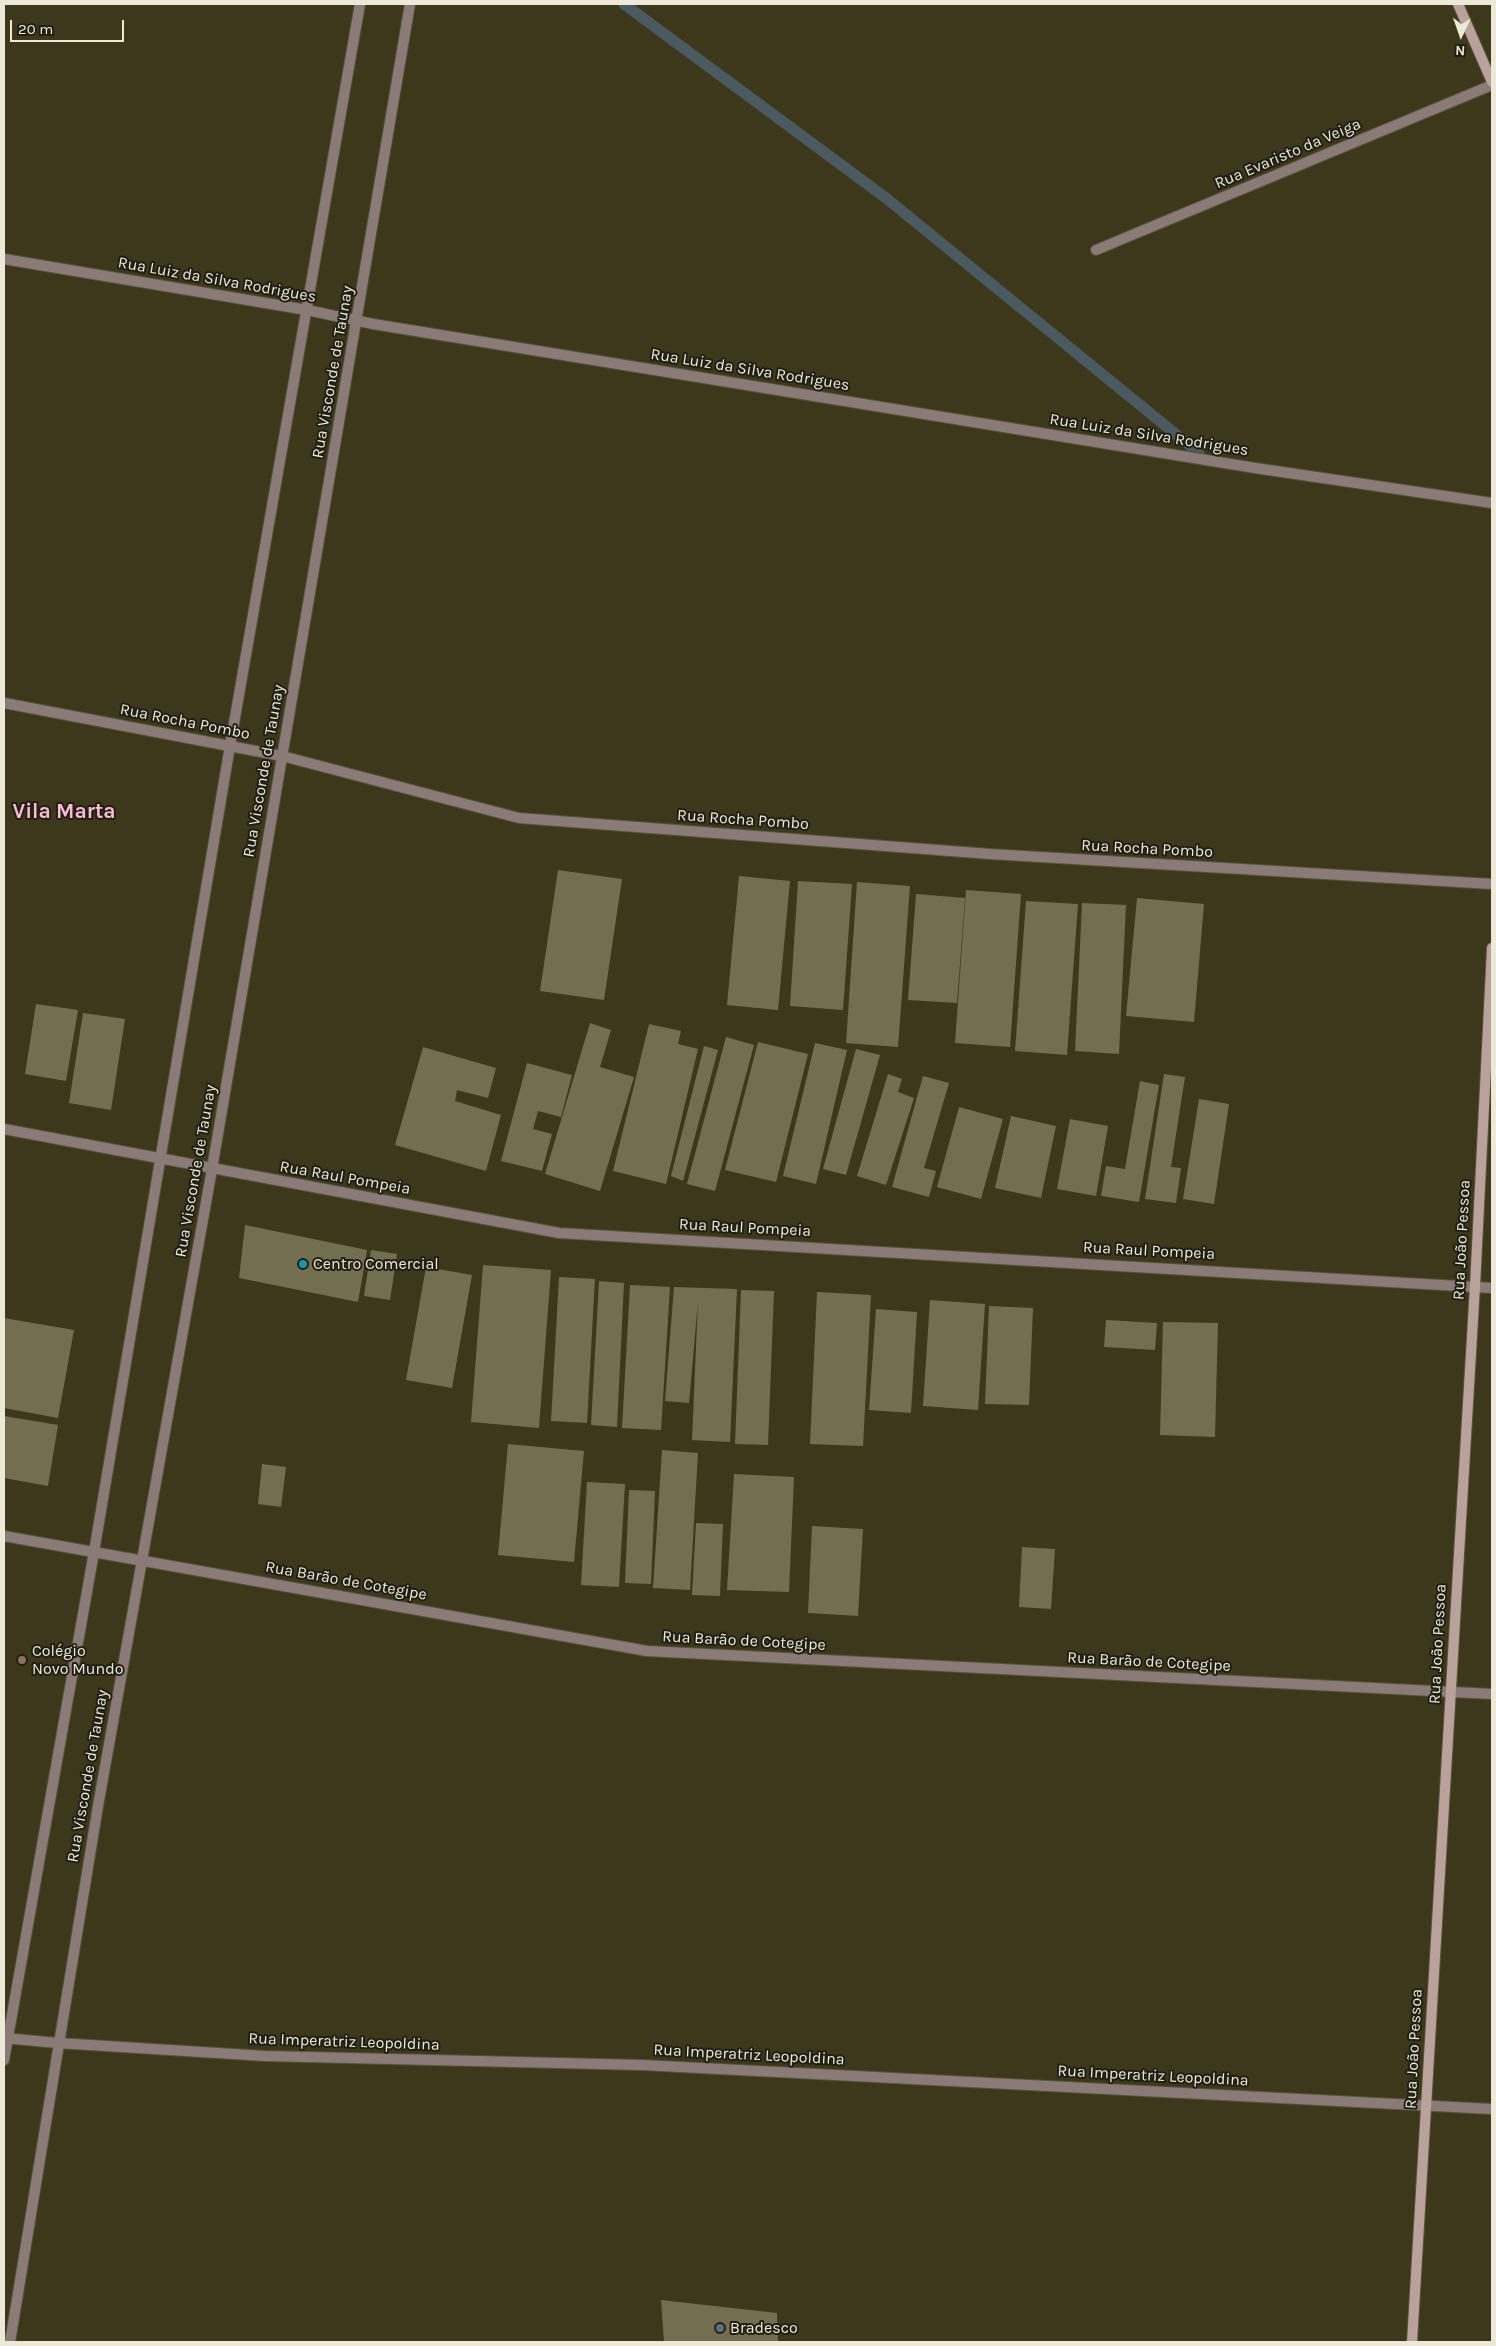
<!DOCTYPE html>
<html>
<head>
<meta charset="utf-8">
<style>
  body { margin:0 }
  #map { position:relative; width:1496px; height:2346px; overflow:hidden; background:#3d381c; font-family:Karla,sans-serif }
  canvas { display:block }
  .frame { position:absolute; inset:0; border:5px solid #ece9d8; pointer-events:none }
  .north { position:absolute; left:1436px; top:10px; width:50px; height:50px; -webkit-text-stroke:4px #211f13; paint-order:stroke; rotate:183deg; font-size:14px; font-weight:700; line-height:20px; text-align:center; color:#ece9d8 }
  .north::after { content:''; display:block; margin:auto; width:18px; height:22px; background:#ece9d8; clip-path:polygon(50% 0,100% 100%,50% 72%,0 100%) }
  .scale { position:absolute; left:10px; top:20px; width:114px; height:22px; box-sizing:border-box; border:2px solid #ece9d8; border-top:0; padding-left:6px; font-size:15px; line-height:18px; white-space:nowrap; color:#ece9d8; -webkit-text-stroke:4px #211f13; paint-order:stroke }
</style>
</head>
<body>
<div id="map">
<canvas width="1496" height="2346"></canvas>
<div class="frame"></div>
<div class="north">N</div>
<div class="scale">20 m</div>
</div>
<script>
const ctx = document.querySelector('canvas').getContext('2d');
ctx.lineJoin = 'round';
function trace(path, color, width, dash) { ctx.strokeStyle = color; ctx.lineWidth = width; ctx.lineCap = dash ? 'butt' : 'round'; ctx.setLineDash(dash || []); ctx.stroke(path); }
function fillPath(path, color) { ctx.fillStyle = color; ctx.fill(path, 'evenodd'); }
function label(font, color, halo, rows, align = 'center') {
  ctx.font = font + ' Karla,sans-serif'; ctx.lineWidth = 4; ctx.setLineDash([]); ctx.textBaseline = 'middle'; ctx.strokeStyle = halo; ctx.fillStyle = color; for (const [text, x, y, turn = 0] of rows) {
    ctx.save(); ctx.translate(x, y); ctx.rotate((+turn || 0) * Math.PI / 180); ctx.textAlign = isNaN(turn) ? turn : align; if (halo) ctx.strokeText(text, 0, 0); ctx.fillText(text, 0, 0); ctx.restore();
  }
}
trace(new Path2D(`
  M624 4 886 198 1199 453`), '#4a5a60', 11);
fillPath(new Path2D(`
  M558 870 622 879 604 1000 540 991Z
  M739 876 790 881 778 1010 727 1005Z
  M798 881 852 884 843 1010 790 1006Z
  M857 882 910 886 898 1047 846 1043Z
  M966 890 1021 894 1010 1047 955 1043Z
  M916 894 965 898 957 1003 908 1000Z
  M1137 898 1204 904 1194 1022 1126 1016Z
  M1026 901 1078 904 1067 1055 1015 1051Z
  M1082 903 1126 905 1119 1054 1075 1051Z
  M36 1004 78 1010 66 1081 25 1074Z
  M83 1013 125 1019 111 1110 69 1103Z
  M590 1023 611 1030 600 1067 634 1077 600 1191 545 1174Z
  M649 1024 681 1031 678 1044 698 1049 666 1184 613 1171Z
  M726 1037 754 1045 715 1191 687 1184Z
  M758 1042 808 1054 776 1182 725 1170Z
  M815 1043 847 1050 816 1184 783 1176Z
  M704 1046 718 1050 683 1181 671 1176Z
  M423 1047 496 1068 488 1098 457 1090 455 1101 501 1115 486 1171 395 1145Z
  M856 1049 880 1055 846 1175 823 1169Z
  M527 1063 572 1075 561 1117 538 1111 533 1129 552 1134 542 1171 501 1161Z
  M888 1074 902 1079 898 1092 914 1098 886 1185 857 1176Z
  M1164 1074 1185 1077 1171 1167 1181 1168 1176 1203 1145 1199Z
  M923 1076 949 1083 924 1168 936 1171 929 1197 892 1187Z
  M1140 1081 1159 1085 1139 1202 1101 1196 1106 1166 1125 1169Z
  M1199 1099 1229 1104 1214 1204 1183 1199Z
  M959 1107 1003 1119 981 1199 937 1187Z
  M1011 1116 1056 1126 1041 1198 995 1188Z
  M1070 1119 1108 1126 1096 1196 1057 1189Z
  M245 1225 367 1250 358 1302 239 1278Z
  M371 1250 397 1254 390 1300 364 1296Z
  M483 1265 551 1270 539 1428 471 1422Z
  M426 1267 472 1275 452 1388 406 1380Z
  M559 1277 595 1279 587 1423 551 1421Z
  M599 1281 624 1283 617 1427 591 1425Z
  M630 1285 670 1287 661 1430 622 1428Z
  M674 1287 737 1289 730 1442 692 1440 698 1301 689 1403 665 1401Z
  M741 1290 774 1291 768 1445 735 1444Z
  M817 1292 871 1295 863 1446 810 1444Z
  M930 1300 985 1304 978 1410 923 1406Z
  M989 1306 1033 1308 1029 1405 985 1404Z
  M876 1309 917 1312 911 1413 869 1410Z
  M4 1318 74 1330 58 1418 4 1408Z
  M1106 1320 1157 1323 1155 1350 1104 1347Z
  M1163 1322 1218 1323 1215 1437 1160 1435Z
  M4 1416 58 1425 48 1486 4 1478Z
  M508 1444 584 1451 574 1562 498 1555Z
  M662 1450 698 1453 690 1590 653 1588Z
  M262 1464 286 1467 281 1507 258 1504Z
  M734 1474 794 1477 789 1592 727 1590Z
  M587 1482 625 1484 619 1587 581 1585Z
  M629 1490 655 1491 651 1584 625 1583Z
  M696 1523 723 1524 720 1596 692 1595Z
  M812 1526 863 1529 858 1616 808 1613Z
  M1022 1547 1055 1549 1051 1609 1019 1607Z
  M661 2300 777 2313 778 2342H664Z`), '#746e51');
const minor = new Path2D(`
  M1096 250 1492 85
  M4 259 307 310 373 324 1255 468 1492 503
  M4 703 282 756 519 818 990 854 1492 884
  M4 1129 559 1233 1492 1288
  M4 1536 647 1651 1492 1694
  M4 2038 58 2043 265 2056 642 2065 1492 2109
  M4 2060 94 1552 230 746 360 4
  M10 2342 98 1806 212 1169 410 4`);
const secondary = new Path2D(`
  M1458 4 1492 82
  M1412 2342 1475 1286 1492 948`);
trace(minor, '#59543a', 12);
trace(secondary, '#59543a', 12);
trace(minor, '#8b7b78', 10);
trace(secondary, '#b9a19c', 10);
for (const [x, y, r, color] of [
  [303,1264,5,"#0f9aa8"],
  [22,1660,5,"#8d6e63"],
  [720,2328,5,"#5c6f8a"]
]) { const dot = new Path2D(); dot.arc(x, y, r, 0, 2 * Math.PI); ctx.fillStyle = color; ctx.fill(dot); trace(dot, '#211f13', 2); }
label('16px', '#ece9d8', '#211f13', [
  ["Rua Evaristo da Veiga",1288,154,-23],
  ["Rua Luiz da Silva Rodrigues",217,280,10],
  ["Rua Luiz da Silva Rodrigues",750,370,9],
  ["Rua Visconde de Taunay",333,372,-80],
  ["Rua Luiz da Silva Rodrigues",1149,435,9],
  ["Rua Rocha Pombo",185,722,11],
  ["Rua Visconde de Taunay",264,771,-80],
  ["Rua Rocha Pombo",743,820,4],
  ["Rua Rocha Pombo",1147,849,3],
  ["Rua Visconde de Taunay",196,1171,-80],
  ["Rua Raul Pompeia",345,1178,10],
  ["Rua Raul Pompeia",745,1228,3],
  ["Rua João Pessoa",1462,1240,-87],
  ["Rua Raul Pompeia",1149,1251,3],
  ["Rua Barão de Cotegipe",346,1581,10],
  ["Rua Barão de Cotegipe",744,1641,3],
  ["Rua João Pessoa",1438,1644,-87],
  ["Rua Barão de Cotegipe",1149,1662,3],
  ["Rua Visconde de Taunay",88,1776,-80],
  ["Rua Imperatriz Leopoldina",344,2042,2],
  ["Rua João Pessoa",1414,2049,-87],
  ["Rua Imperatriz Leopoldina",749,2055,3],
  ["Rua Imperatriz Leopoldina",1153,2076,3]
]);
label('16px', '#ece9d8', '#211f13', [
  ["Centro Comercial",313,1264],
  ["Colégio",32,1651],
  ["Novo Mundo",32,1669],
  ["Bradesco",730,2328]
], 'left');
label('bold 21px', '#fbbbd4', '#211f13', [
  ["Vila Marta",64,812]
]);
</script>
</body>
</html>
